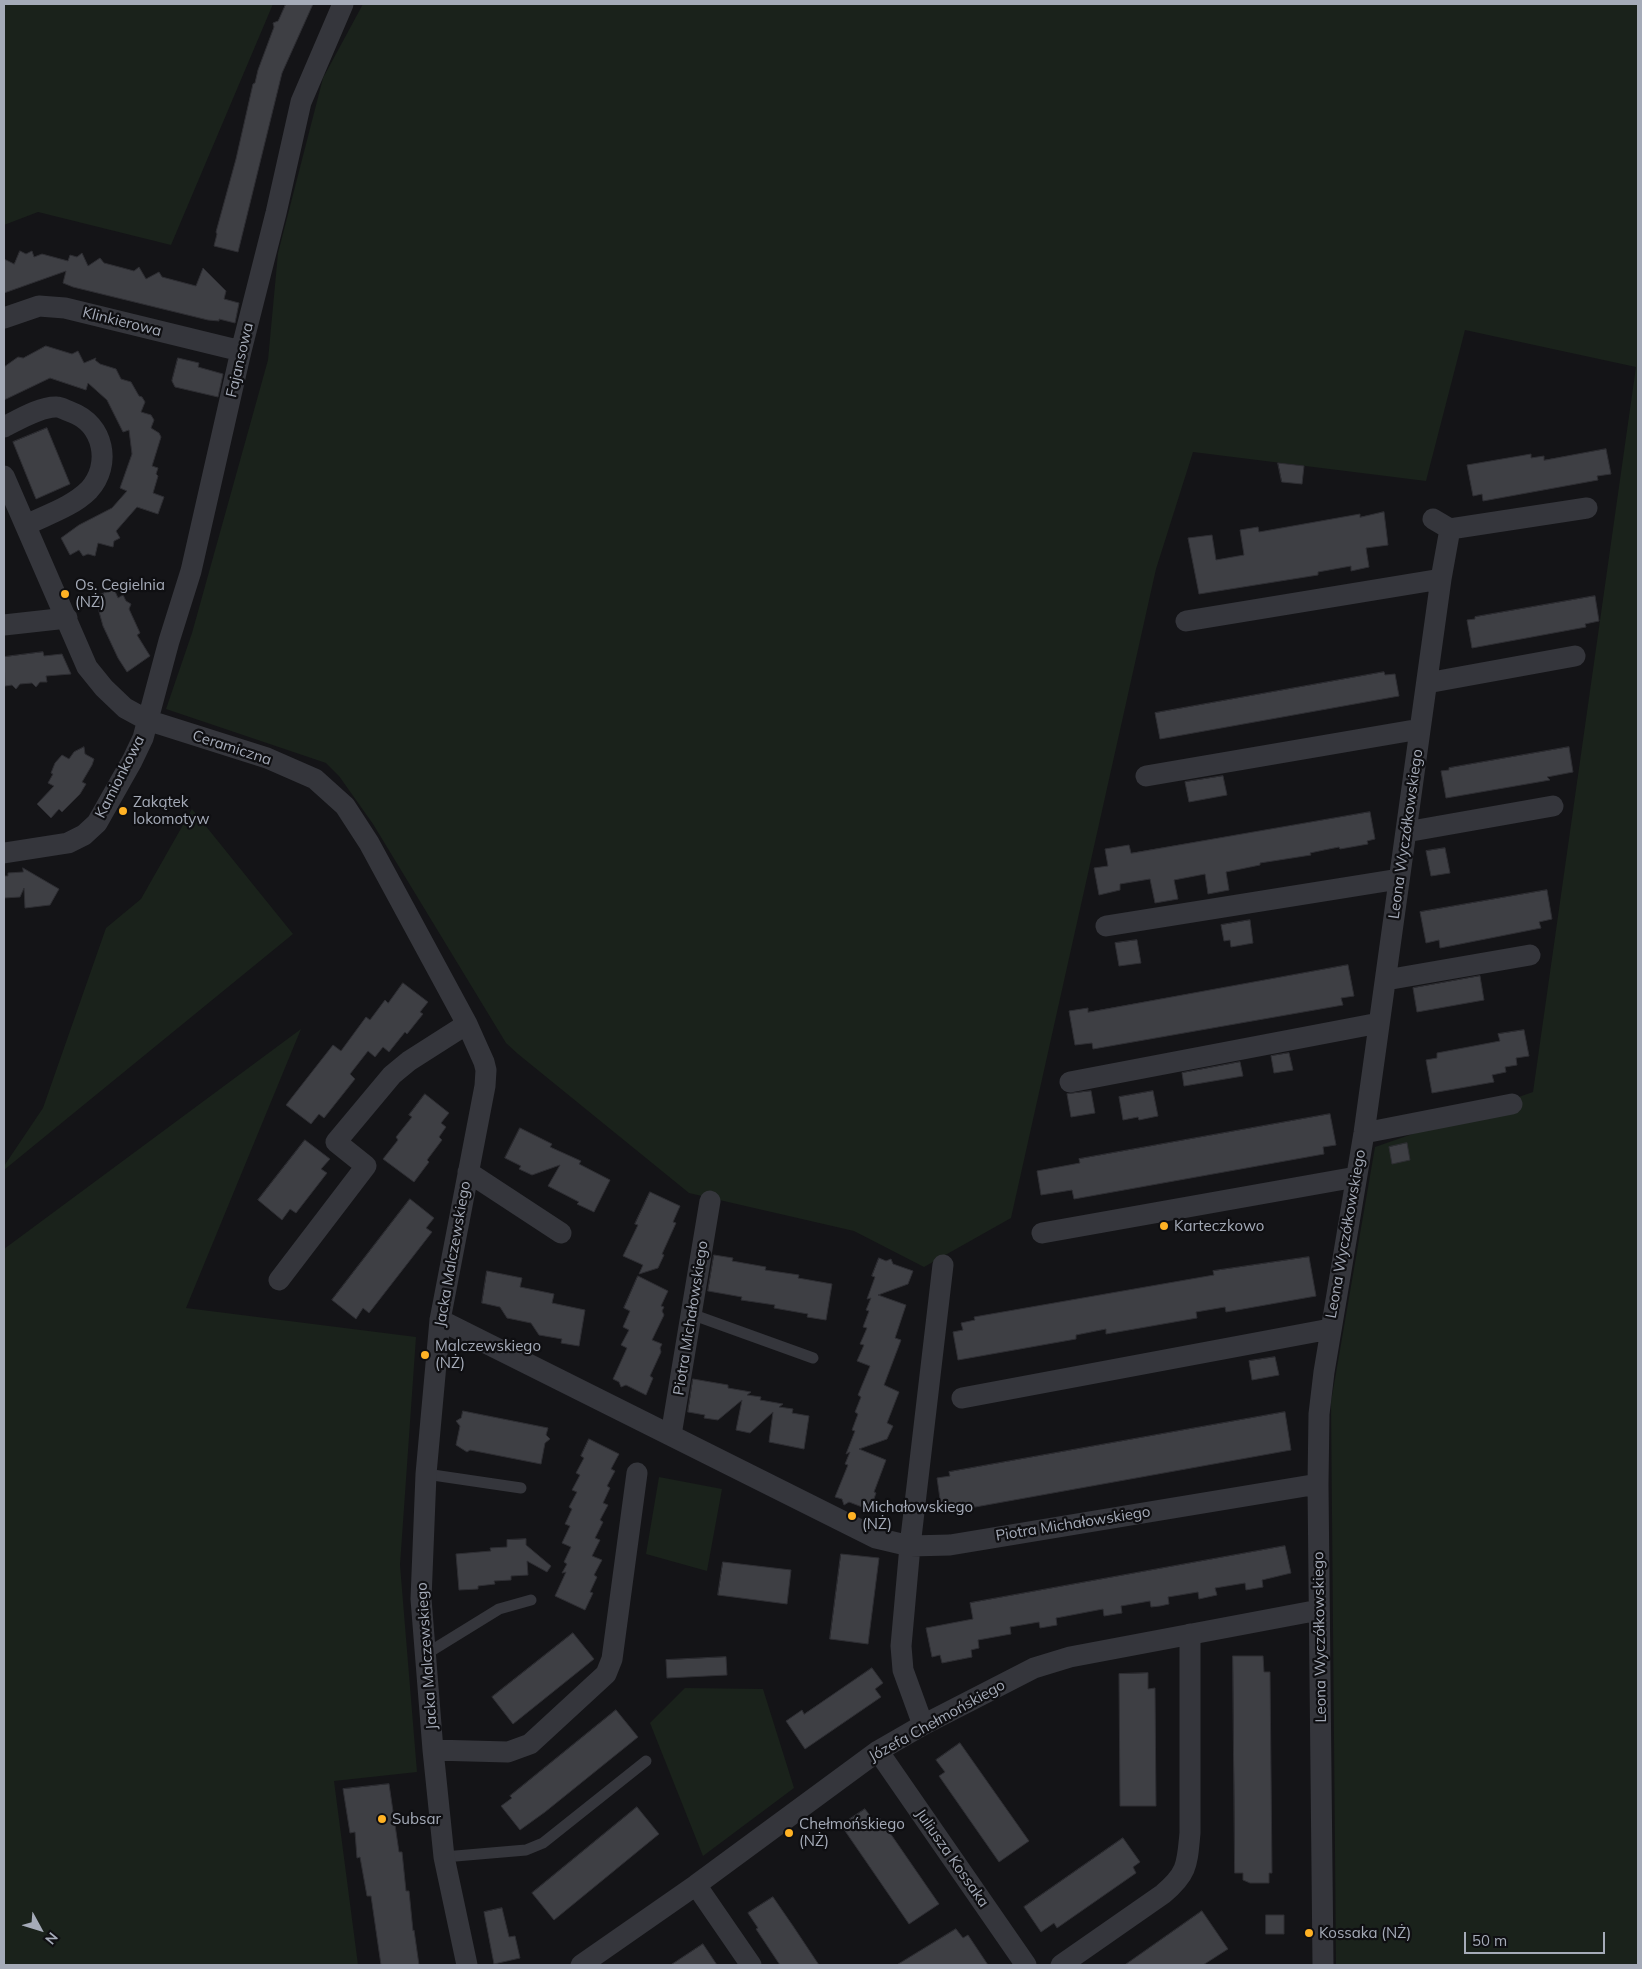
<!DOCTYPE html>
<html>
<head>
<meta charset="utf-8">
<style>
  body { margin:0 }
  #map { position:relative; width:1642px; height:1969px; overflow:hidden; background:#141417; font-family:Mulish,sans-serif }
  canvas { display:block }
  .frame { position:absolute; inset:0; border:5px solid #a5abb8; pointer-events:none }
  .north { position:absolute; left:15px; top:1904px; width:50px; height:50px; -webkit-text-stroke:4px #0f0f12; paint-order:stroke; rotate:129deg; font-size:14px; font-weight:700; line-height:20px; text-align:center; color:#a5abb8 }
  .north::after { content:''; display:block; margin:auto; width:18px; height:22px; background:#a5abb8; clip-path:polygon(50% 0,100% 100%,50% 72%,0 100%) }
  .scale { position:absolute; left:1464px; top:1932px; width:141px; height:22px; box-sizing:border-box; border:2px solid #a5abb8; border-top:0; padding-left:6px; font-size:15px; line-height:18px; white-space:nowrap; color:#a5abb8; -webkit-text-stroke:4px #0f0f12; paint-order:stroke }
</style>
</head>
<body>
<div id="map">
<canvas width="1642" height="1969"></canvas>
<div class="frame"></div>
<div class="north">N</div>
<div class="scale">50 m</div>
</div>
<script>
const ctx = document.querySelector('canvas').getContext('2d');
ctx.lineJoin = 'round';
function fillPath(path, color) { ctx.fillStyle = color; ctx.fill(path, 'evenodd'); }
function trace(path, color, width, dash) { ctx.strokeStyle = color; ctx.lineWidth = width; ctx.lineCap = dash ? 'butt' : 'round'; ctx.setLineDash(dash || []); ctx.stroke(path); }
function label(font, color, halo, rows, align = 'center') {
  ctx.font = font + ' Mulish,sans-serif'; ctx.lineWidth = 4.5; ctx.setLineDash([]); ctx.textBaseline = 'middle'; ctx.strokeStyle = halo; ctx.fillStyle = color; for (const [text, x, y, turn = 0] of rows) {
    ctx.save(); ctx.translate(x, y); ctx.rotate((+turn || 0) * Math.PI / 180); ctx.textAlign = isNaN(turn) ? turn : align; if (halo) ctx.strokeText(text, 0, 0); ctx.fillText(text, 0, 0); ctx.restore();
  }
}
fillPath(new Path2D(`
  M4 4H273L171 245 38 212 4 225Z
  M363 4H1638V1965H1336L1331 1402 1375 1147 1533 1092 1636 367 1465 330 1426 481 1193 452 1156 569 1011 1218 924 1267 854 1231 689 1193 518 1054 506 1043 373 824 339 776 326 763 166 709 192 633 268 360 278 253 323 78Z
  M192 809 293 934 4 1170V1166L43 1108 106 928 141 899Z
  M301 1029 186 1308 416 1337 400 1565 417 1772 334 1781 358 1965H4V1249Z
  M659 1477 722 1489 707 1571 646 1554Z
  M685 1688 763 1689 794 1788 703 1856 650 1723Z`), '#1a221b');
const building = new Path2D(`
  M286 4H313L282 73 238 252 214 246 217 234 216 232 236 159 253 84 255 83 258 70 274 27 273 23 278 21Z
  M20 251 26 254 32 251 34 257 42 254 68 261 70 255 77 257 82 253 88 266 100 258 104 263 123 268 134 271 139 267 146 279 159 272 162 277 196 286 203 268 226 291 224 299 239 303 235 323 219 319V321L208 320 73 287 63 283 66 271 4 293V259L14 264Z
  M46 346 72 354 78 351 84 363 96 358 95 360 100 364 116 369 121 379 131 382 139 396 142 397 145 402 141 412 151 415 154 420 151 428 159 433 161 437 152 466 158 468 156 474 158 476 153 493 164 497 158 514 137 507 116 531 120 538 114 541 113 547 98 543 95 556 88 554 83 556 79 550 70 555 61 538 79 525 112 508 127 491 120 488 132 454 129 430 123 432 107 400 88 383 86 390 50 378 4 400V367L18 357 23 358Z
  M178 358 199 363 198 367 223 374 218 397 175 387 172 381Z
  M47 428 70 484 36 499 13 442Z
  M1606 449 1611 474 1597 476 1598 480 1483 501 1482 494 1473 496 1467 465 1531 454V458L1544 456V460Z
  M1278 463 1304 466 1302 484 1282 482Z
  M1384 512 1388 545 1366 548 1369 567 1351 571V566L1318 572V575L1199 594 1188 538 1212 535 1216 560 1244 555 1240 530 1258 527 1259 532 1360 514V517Z
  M114 589 118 598 123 595 126 601 131 604 129 609 140 633 137 635 150 656 127 672 118 658 103 626 95 597Z
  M1595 596 1599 621 1585 624 1586 627 1472 648 1467 620 1475 619V617Z
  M43 652 44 656 62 654 71 674 46 676 47 682H40L36 687 32 683 20 684 16 689 12 685 5 686 4 657Z
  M1384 672 1385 675 1395 674 1399 696 1160 739 1155 713Z
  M84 747 85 754 94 759 92 765 82 782 86 784 80 794 62 812 59 809 51 818 37 804 54 786 48 783 53 774 51 773 55 763 62 755 69 759 74 752Z
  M1569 747 1573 772 1547 777 1550 780 1446 798 1441 771 1449 770V768Z
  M1223 776 1227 795 1189 802 1185 782Z
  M1370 812 1375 839 1367 841 1368 844 1340 849 1339 847 1324 850 1310 853 1311 855 1260 863V865L1226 872 1229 890 1208 894 1205 874 1174 880 1178 899 1155 903 1150 879 1120 884V890L1099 895 1094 868 1108 866 1105 849 1129 845 1131 853Z
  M1445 848 1450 873 1431 876 1426 851Z
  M23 868 59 889 50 905 25 908 24 888 20 897 4 898V876H8V873L23 872Z
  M1547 890 1552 919 1539 922 1541 928 1440 948 1439 940 1426 943 1420 912Z
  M1250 920 1253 943 1231 947 1230 940 1224 941 1221 925Z
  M1137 940 1141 963 1119 966 1115 943Z
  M1348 965 1354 996 1341 998 1343 1005 1093 1049 1092 1043 1075 1045 1069 1011 1088 1008V1012Z
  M1480 976 1484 1000 1417 1012 1413 988Z
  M403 983 428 1002 420 1012 423 1014 407 1034 405 1032 389 1052 383 1047 375 1057 368 1051 350 1074 355 1079 324 1118 319 1114 311 1124 286 1105 333 1045 341 1051 366 1017 370 1020 385 1000 388 1003Z
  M1524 1030 1529 1056 1516 1058 1517 1065 1505 1067 1506 1072 1492 1075 1494 1082 1432 1093 1426 1060 1437 1058V1053L1500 1041 1498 1034Z
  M1289 1053 1293 1070 1274 1073 1271 1056Z
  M1240 1062 1243 1076 1184 1086 1182 1073Z
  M1091 1091 1095 1113 1071 1117 1067 1094Z
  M1153 1091 1158 1116 1139 1120 1138 1117 1123 1120 1119 1097Z
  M425 1094 449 1113 441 1123 446 1127 439 1137 442 1140 427 1160 429 1162 414 1182 383 1159 398 1140 396 1137 412 1117 409 1115Z
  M1330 1114 1336 1145 1323 1147 1324 1154 1074 1199 1072 1190 1041 1195 1037 1171 1080 1163 1079 1159Z
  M520 1128 552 1144 550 1147 581 1161 579 1164 610 1180 594 1212 577 1204 579 1202 548 1186 560 1165 532 1175 519 1169 521 1166 505 1158Z
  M305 1140 330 1159 321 1169 327 1173 296 1213 290 1209 282 1220 258 1200Z
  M1407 1143 1410 1160 1392 1164 1389 1147Z
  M650 1192 680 1206 673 1222 676 1223 662 1254 664 1255 658 1268 639 1274 643 1265 623 1256 638 1225 635 1224Z
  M410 1199 434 1218 426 1228 432 1232 369 1313 363 1308 356 1319 332 1300Z
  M714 1255 733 1258 732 1261 766 1267 765 1270 799 1275 798 1278 832 1284 826 1320 807 1317 808 1314 774 1308 775 1305 741 1300 742 1297 708 1291Z
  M1309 1257 1316 1296 1226 1312 1225 1307 1196 1312 1197 1318 1106 1334V1329L1076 1335V1339L958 1360 953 1332 963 1330 961 1323 975 1320 974 1317 1214 1275 1213 1271Z
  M879 1258 886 1261 891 1259 893 1264 913 1271 908 1284 878 1295 906 1305 895 1338 901 1340 884 1385 899 1392 887 1423 893 1426 887 1439 859 1449 886 1460 874 1492 876 1493 870 1510 849 1502 844 1505 842 1499 835 1497 848 1465 845 1464 850 1452 846 1454 855 1431 852 1430 858 1414 855 1412 861 1397 858 1395 870 1366 857 1361 864 1345 860 1344 867 1328 863 1327 869 1311 866 1310 871 1298 867 1299 875 1277 872 1276Z
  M487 1271 522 1278 520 1287 554 1294 552 1303 585 1310 579 1346 561 1343 562 1339 539 1335 531 1323 507 1318 500 1307 482 1303Z
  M638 1276 668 1291 661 1306 664 1307 662 1311 664 1315 652 1340 662 1344 660 1348 661 1352 650 1376 653 1378 646 1395 626 1385 621 1387 619 1382 613 1379 627 1348 621 1345 629 1330 623 1327 630 1311 624 1308Z
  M1275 1357 1279 1375 1252 1380 1249 1361Z
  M693 1379 728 1385V1388L751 1392 747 1395 761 1397 760 1400 783 1404 779 1407 793 1409 792 1413 809 1416 804 1449 769 1442 773 1412 750 1433 736 1430 742 1400 718 1420 704 1418 705 1415 688 1412Z
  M463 1411 548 1428 546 1435 550 1439 545 1443 541 1464 470 1450 467 1452 456 1445 460 1426 456 1421 461 1418Z
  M1285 1412 1291 1450 942 1513 937 1478 950 1476 949 1472Z
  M589 1439 619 1454 611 1469 615 1471 607 1486 610 1488 603 1503 608 1505 600 1520 603 1522 595 1538 600 1540 592 1556 602 1560 594 1575 597 1577 590 1592 593 1593 585 1610 555 1596 566 1572 562 1573 567 1564 564 1562 571 1547 562 1543 570 1526 565 1524 572 1509 569 1507 577 1492 572 1490 580 1475 576 1473 584 1458 581 1456Z
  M526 1539V1545L551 1566 547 1572 527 1561 528 1575 511 1576V1580L494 1581 495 1584 478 1586V1589L459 1590 456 1554 491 1551 490 1548 507 1547V1540Z
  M1285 1546 1291 1573 1262 1580 1263 1587 1246 1590 1245 1583 1215 1588 1217 1595 1199 1599 1198 1592 1168 1597 1169 1604 1160 1606 1151 1607 1150 1601 1121 1606 1122 1613 1104 1616 1103 1609 1056 1618 1057 1625 1040 1628 1039 1622 1010 1627 1011 1634 978 1640 979 1648 971 1650 972 1657 942 1663 940 1655 932 1657 926 1628 973 1619 970 1603Z
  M841 1554 879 1558 868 1644 830 1639Z
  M723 1562 791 1570 787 1604 718 1595Z
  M573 1633 594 1659 513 1724 492 1697Z
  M1233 1656H1263L1264 1672H1270L1272 1873H1269V1883H1250L1243 1880V1873H1235Z
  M726 1657 727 1675 667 1678 666 1660Z
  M872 1668 883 1683 875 1689 881 1697 805 1749 786 1721 802 1710 804 1714Z
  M1148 1673V1689L1155 1688 1156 1806H1120L1119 1674Z
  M616 1710 638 1737 545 1812 520 1830 501 1806 512 1798 510 1796Z
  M960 1743 1029 1841 999 1862 939 1776 945 1772 936 1760Z
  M389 1784 399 1852H402L406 1891H409L413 1931 414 1930 419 1965H381L371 1896H367L360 1857 357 1858 355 1832 350 1833 343 1789Z
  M637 1807 659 1834 554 1920 532 1893Z
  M865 1809 874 1821 879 1817 939 1904 909 1924 841 1825Z
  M1123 1838 1140 1862 1133 1867 1136 1873 1057 1928 1054 1923 1041 1932 1024 1907Z
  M773 1897 793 1926 819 1965H780L756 1929 758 1928 748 1913Z
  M502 1908 509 1937 515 1936 520 1958 494 1964 484 1912Z
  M1202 1911 1228 1949 1203 1965H1125Z
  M1266 1915H1284V1934H1266Z
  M956 1929 963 1938 968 1935 988 1965H897Z
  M703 1944 717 1965H671Z`);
fillPath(building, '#3e3f44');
trace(building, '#2e2e33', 1);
trace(new Path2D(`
  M691 1314 813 1358
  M426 1474 521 1488
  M426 1654 499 1609 531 1600
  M444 1857 526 1850 543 1843 646 1761`), '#35363c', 11);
trace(new Path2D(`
  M4 318 39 306 65 308 241 351
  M4 427C18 420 41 406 57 407 61 407 67 411 71 412 104 424 112 465 89 490 72 507 46 515 26 525
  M4 476 87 667 104 688 125 708 147 720 267 758 315 779 345 806 369 843 467 1024 484 1062 486 1070 485 1086 440 1320 426 1474 421 1599 433 1750 444 1857 467 1965
  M1450 529 1587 508
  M1186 621 1441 579
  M4 625 67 618
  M1427 683 1575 656
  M1146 776 1420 729
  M1406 832 1553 806
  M4 853 68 843 84 835 97 823 132 761 143 738 169 641 191 571 241 351 276 213 301 102 343 4
  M1106 926 1399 879
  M1386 980 1530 955
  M1070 1082 1379 1023
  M1364 1133 1512 1104
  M468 1172 561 1233
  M1042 1233 1356 1177
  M279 1280 366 1166 336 1142 392 1075 409 1061 467 1024
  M440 1320 876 1538 910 1546 950 1545 1318 1484
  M962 1398 1330 1329
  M671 1435 710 1201
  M923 1725 903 1670 901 1646 910 1546 943 1265
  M433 1750 508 1752 530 1744 606 1674 612 1659 637 1473
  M878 1751 1026 1965
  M696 1885 751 1965
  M581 1965 696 1885 878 1751 923 1725 1034 1668 1070 1657 1319 1610
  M1061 1965 1163 1894C1188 1873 1187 1864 1190 1833V1634
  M1323 1965 1318 1484 1319 1414 1324 1372 1364 1133 1441 579 1450 529 1433 519`), '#35363c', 21);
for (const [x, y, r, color] of [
  [65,594,5,"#ffb224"],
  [123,811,5,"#ffb224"],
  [1164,1226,5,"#ffb224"],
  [425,1355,5,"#ffb224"],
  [852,1516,5,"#ffb224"],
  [382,1819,5,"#ffb224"],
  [789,1833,5,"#ffb224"],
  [1309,1933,5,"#ffb224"]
]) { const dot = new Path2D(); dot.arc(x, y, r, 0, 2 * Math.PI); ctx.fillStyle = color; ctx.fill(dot); trace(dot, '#0f0f12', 2); }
label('15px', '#a5abb8', '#0f0f12', [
  ["Klinkierowa",122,322,14],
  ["Fajansowa",240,360,-77],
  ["Ceramiczna",232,748,18],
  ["Kamionkowa",120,777,-63],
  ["Leona Wyczółkowskiego",1406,834,-82],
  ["Leona Wyczółkowskiego",1346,1234,-80],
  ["Jacka Malczewskiego",453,1254,-80],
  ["Piotra Michałowskiego",691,1318,-81],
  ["Piotra Michałowskiego",1073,1524,-9],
  ["Leona Wyczółkowskiego",1320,1637,-91],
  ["Jacka Malczewskiego",427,1656,-94],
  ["Józefa Chełmońskiego",937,1721,-29],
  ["Juliusza Kossaka",952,1858,55]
]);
label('15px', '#a5abb8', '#0f0f12', [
  ["Os. Cegielnia",75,585],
  ["(NŻ)",75,602],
  ["Zakątek",133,802],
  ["lokomotyw",133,819],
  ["Karteczkowo",1174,1226],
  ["Malczewskiego",435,1346],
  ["(NŻ)",435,1363],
  ["Michałowskiego",862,1507],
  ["(NŻ)",862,1524],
  ["Subsar",392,1819],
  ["Chełmońskiego",799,1824],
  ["(NŻ)",799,1841],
  ["Kossaka (NŻ)",1319,1933]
], 'left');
</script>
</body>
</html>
